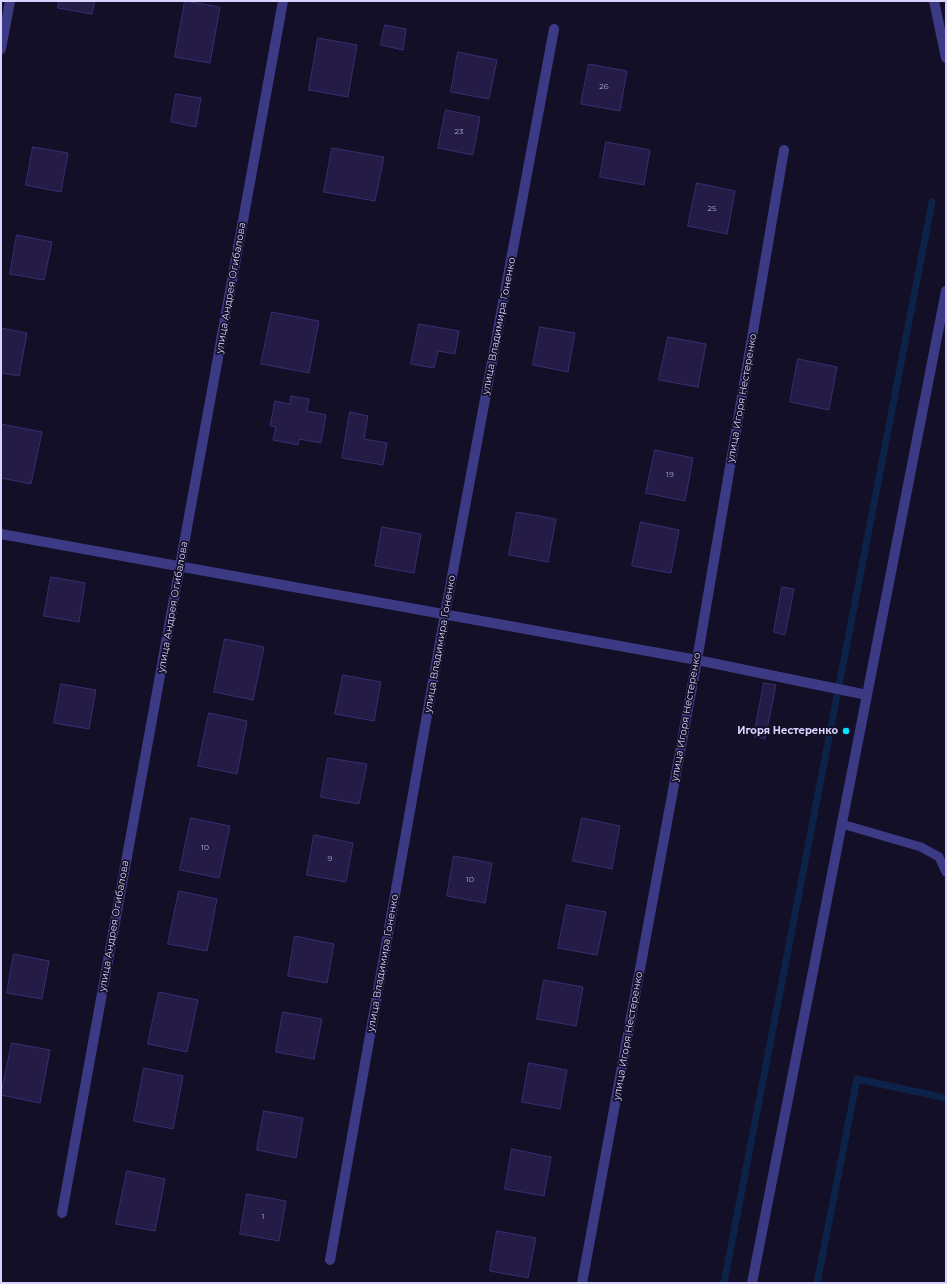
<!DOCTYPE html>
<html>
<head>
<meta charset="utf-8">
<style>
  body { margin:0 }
  #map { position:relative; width:947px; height:1284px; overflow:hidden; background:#130f26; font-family:Montserrat,sans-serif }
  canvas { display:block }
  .frame { position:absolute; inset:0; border:2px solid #d9d4ff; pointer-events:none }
</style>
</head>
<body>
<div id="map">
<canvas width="947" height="1284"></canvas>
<div class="frame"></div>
</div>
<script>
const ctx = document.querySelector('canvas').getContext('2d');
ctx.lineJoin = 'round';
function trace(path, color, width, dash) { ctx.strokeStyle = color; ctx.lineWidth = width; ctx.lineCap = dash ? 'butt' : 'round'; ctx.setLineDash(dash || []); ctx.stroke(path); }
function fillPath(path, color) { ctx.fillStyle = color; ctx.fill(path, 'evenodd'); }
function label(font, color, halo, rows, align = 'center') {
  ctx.font = font + ' Montserrat,sans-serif'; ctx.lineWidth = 3.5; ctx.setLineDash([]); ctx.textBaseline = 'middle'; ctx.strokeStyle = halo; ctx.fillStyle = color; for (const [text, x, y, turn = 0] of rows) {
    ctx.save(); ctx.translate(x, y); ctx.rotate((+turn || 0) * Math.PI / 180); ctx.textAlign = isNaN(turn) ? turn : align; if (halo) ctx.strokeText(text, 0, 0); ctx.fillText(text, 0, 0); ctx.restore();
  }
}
trace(new Path2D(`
  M724 1283 932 202
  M817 1283 857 1079 946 1098`), '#0c2248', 7);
const building = new Path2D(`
  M59 1H95L92 14 58 8Z
  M185 1 220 7 210 63 175 57Z
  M385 25 406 29 403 50 381 45Z
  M318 38 357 45 348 97 309 90Z
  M458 52 497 60 489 99 451 92Z
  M589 64 627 71 620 111 581 104Z
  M176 94 201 98 196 127 171 122Z
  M446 110 480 117 473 155 438 148Z
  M606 142 650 150 644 185 600 177Z
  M33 147 68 153 61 192 26 185Z
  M332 148 384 157 375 201 324 192Z
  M697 183 735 191 727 234 688 226Z
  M17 235 52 242 44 280 10 274Z
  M272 312 319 321 309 373 261 364Z
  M419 324 459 331 455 354 438 351 434 368 411 364Z
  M540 327 575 333 568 372 533 365Z
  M1 328 27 333 19 376 1 373Z
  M668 337 706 344 698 387 659 380Z
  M798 359 837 367 829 410 790 402Z
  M291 396 309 399 307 411 326 415 321 443 299 439 298 445 273 440 276 427 270 426 275 401 290 404Z
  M350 412 368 416 364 439 387 443 383 465 342 458Z
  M1 424 42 432 31 484 1 478Z
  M655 450 693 458 685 501 646 493Z
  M517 512 556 519 548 562 509 555Z
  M641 522 679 530 671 573 632 566Z
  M382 527 421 534 414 573 375 566Z
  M51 577 85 583 79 622 44 616Z
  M782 587 794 589 785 635 774 632Z
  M225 639 264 647 253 700 214 692Z
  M343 675 381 682 374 721 335 714Z
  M764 683 776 685 765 739 754 736Z
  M61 684 96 690 89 729 54 723Z
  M209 713 247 721 237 774 198 766Z
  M328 758 367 764 359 804 321 797Z
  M191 818 230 826 219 878 180 870Z
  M582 818 620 826 612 869 573 861Z
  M314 835 353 843 346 882 307 875Z
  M454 856 492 863 485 903 447 896Z
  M179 891 217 899 207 951 168 944Z
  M567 905 606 912 597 955 558 948Z
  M295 936 334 944 327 983 288 976Z
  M14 954 49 961 42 999 7 993Z
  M544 980 583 987 576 1026 537 1019Z
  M159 992 198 1000 187 1052 148 1044Z
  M283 1012 322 1019 314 1059 276 1052Z
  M12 1043 50 1050 40 1103 1 1095Z
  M529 1063 567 1070 560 1109 522 1102Z
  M144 1068 183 1076 173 1129 134 1121Z
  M264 1111 303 1118 296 1158 257 1150Z
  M512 1149 551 1157 544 1196 505 1189Z
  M127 1171 165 1179 155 1231 116 1224Z
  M247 1194 286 1201 279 1241 240 1234Z
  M497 1231 536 1238 528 1278 490 1271Z`);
fillPath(building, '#241b47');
trace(building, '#3b2d73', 1);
trace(new Path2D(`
  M842 824 921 847 939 857 946 872`), '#3d3a85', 9);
trace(new Path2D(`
  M934 1 946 58
  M1 49 10 1
  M1 534 697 660 867 695
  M62 1213 283 1
  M330 1260 445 614 554 29
  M582 1283 697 660 784 150
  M752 1283 946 291`), '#3d3a85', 10);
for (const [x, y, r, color] of [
  [846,731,4,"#00e5ff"]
]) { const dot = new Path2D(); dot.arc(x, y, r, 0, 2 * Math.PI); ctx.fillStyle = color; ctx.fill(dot); trace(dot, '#130f26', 1.5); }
label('8px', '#aca6d1', null, [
  ["26",604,87],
  ["23",459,132],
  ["25",712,209],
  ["19",670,475],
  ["10",205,848],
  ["9",330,859],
  ["10",470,880],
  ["1",263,1217]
]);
label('10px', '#d9d4ff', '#130f26', [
  ["улица Андрея Огибалова",231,288,-80],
  ["улица Владимира Гоненко",499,326,-79],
  ["улица Игоря Нестеренко",742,398,-80],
  ["улица Андрея Огибалова",173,607,-80],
  ["улица Владимира Гоненко",440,644,-80],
  ["улица Игоря Нестеренко",686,717,-80],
  ["улица Андрея Огибалова",114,926,-80],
  ["улица Владимира Гоненко",383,963,-80],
  ["улица Игоря Нестеренко",628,1036,-80]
]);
label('bold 10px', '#d9d4ff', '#130f26', [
  ["Игоря Нестеренко",838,731]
], 'right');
</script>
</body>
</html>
